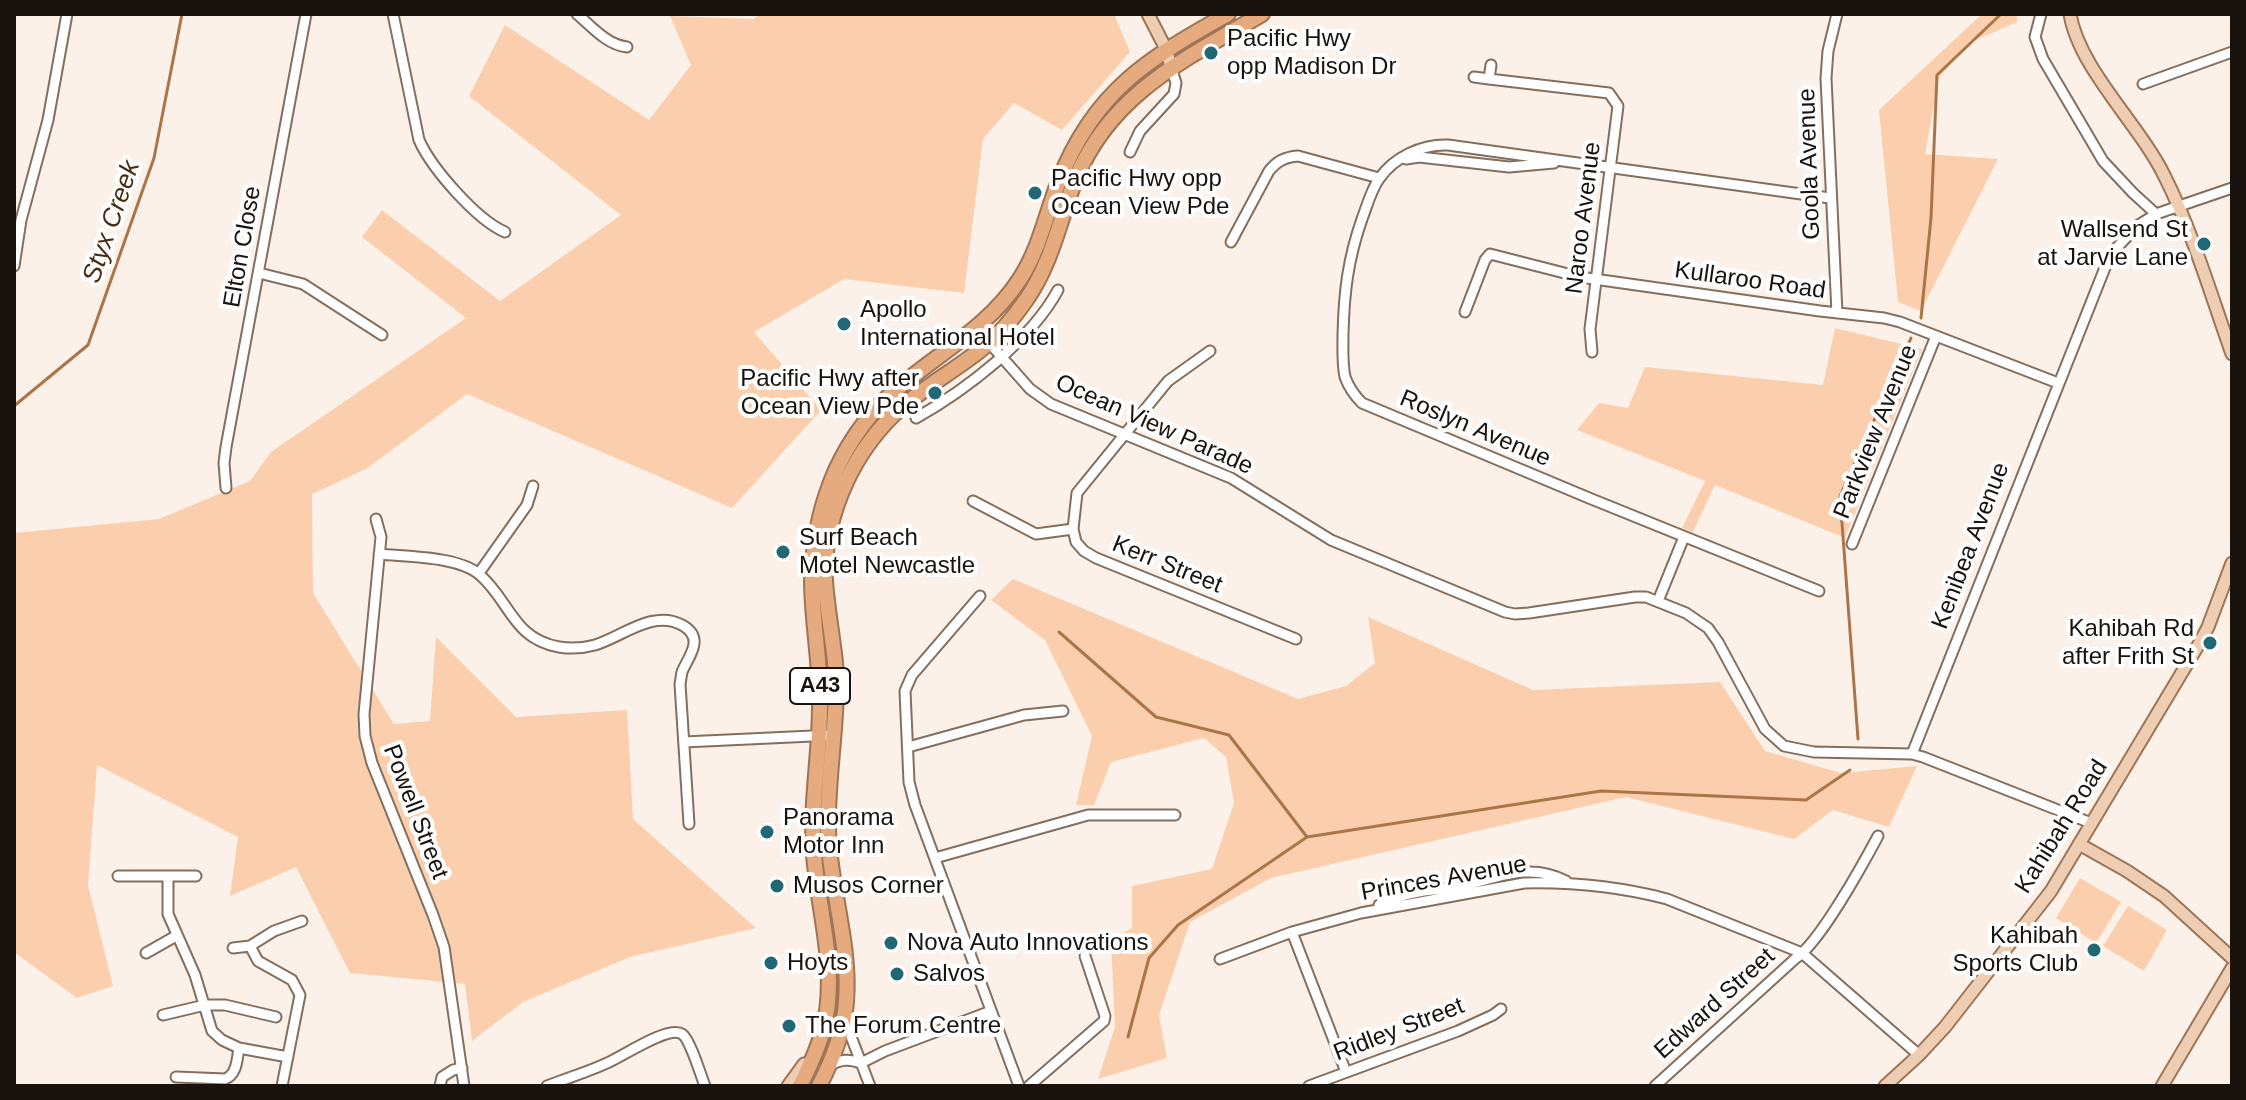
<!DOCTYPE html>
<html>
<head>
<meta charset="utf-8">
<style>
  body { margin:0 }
  #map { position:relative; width:2246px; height:1100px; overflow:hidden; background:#fbf1e9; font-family:Helvetica,sans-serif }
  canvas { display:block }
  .frame { position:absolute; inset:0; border:16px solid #1a120c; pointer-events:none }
</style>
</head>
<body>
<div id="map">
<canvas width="2246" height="1100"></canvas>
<div class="frame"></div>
</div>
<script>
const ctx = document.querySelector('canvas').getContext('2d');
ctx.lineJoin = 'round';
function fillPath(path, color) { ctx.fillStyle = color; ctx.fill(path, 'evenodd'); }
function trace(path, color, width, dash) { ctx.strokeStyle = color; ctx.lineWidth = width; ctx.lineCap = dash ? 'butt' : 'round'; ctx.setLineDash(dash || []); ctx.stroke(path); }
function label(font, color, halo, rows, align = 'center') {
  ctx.font = font + ' Helvetica,sans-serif'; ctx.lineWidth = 8; ctx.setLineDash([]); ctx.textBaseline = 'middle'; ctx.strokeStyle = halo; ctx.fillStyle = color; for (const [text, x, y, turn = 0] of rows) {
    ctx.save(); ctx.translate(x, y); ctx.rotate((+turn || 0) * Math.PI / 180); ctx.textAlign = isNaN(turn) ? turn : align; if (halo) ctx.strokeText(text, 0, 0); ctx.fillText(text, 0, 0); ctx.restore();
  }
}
fillPath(new Path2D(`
  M759 14H1114L1130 52 1062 130 1014 103 983 139 964 293 844 279 754 332 821 410 732 508 467 394 366 469 312 494 313 593 394 724 430 721 436 637 516 717 627 710 633 819 756 928 630 957 523 1002 472 1041 465 984 350 973 296 867 230 896 238 837 97 765 88 885 113 986 77 998 14 952V533L159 519 250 481 271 452 466 318 362 237 382 210 500 301 621 215 469 96 505 25 649 120 691 65 670 16 754 19Z
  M1982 14H2017V22L1971 42 1939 77 1925 154 1998 159 1921 311 1898 302 1879 110Z
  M1835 328 1922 349 1845 538 1715 485 1693 532 1682 528 1705 481 1577 430 1599 403 1628 408 1645 367 1823 385Z
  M1013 579 1298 699 1346 686 1375 663 1368 617 1533 690 1720 682 1765 751 1841 773 1917 766 1889 827 1833 810 1794 839 1626 797 1271 878 1190 922 1159 1015 1167 1058 1098 1079 1115 1027 1111 940 1132 928V886L1212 869 1234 803 1226 757 1204 738 1111 762 1094 805H1076L1092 736 1045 640 991 600Z
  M2080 878 2121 902 2096 943 2056 918Z
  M2128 906 2167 930 2144 971 2103 946Z`), '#fbcfae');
trace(new Path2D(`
  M1921 318 1931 218 1937 75 2001 14
  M14 406 88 345 154 158 182 14
  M1059 632 1156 717 1229 735 1307 837
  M1858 739 1840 496 1911 338
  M1128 1037 1149 958 1178 925 1307 837 1601 791 1806 800 1850 770`), '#ab7548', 3);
const minor = new Path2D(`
  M393 14 419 140C432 169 477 220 505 232
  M577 14C591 26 607 45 627 47
  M1837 14 1828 51 1826 78 1837 313
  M2041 14 2035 37 2043 59 2103 161 2133 193 2156 214
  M1491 65 1489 79 1609 93 1618 106 1590 329 1592 352
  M1474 77 1489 79
  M2143 84 2232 52
  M1130 152 1140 131 1174 94 1176 83 1171 67
  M1406 159 1419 157 1509 167 1554 163
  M1231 242 1269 171C1277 161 1285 157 1298 156L1379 178
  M14 266 21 220 48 120 67 14
  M259 273 303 284 382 335
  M1465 312 1485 260 1490 254 1580 277 1820 311 1884 318 1900 322 2058 383
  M977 329 1030 389 1051 404 1231 478 1331 540 1505 612 1515 614 1529 613 1635 597H1646L1686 613 1708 628 1718 642 1765 729 1784 746 1814 752 1912 754 1923 757 2091 823
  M1210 351 1168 381 1077 493 1073 529 1076 542 1084 551 1096 558 1296 639
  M916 418C966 390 1031 340 1058 290
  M226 488 224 463 226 447 306 14
  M973 501 1036 534 1073 529
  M376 519 381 537 364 714 365 736 372 763 433 915 444 947 464 1086
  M1852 544 1936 336
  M379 554C407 557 459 556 480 575 510 601 513 639 559 647 571 649 584 648 595 645 622 637 653 609 682 625 706 638 688 657 682 672 681 676 681 680 680 684L689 824
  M479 573 527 505 533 486
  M1819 591 1589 498 1362 403C1354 395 1349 388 1345 377 1342 363 1343 348 1343 334 1344 292 1348 259 1362 219 1367 206 1371 190 1379 179 1394 157 1422 144 1448 145L1830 198
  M980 596 912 675 905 691 909 782 915 805 1019 1086
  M1658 601 1684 537
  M684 742 834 735
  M908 747 1024 715 1063 711
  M1912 754 2110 255 2137 226 2156 214 2232 188
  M935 858 1088 815H1175
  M118 876H196
  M168 876V914L195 975 212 1031 222 1040 239 1048 288 1057
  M1379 905C1390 900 1402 895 1414 893 1428 889 1443 890 1457 887 1496 879 1528 861 1566 881
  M1292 932 1346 1072
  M250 946 258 961 292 980 300 995 282 1086
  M233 948 250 946 274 931 302 921
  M146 953 176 936
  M1220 959 1292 932 1361 913 1524 883C1572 882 1621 887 1667 899L1802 953 1919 1055
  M163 1015 205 1005H225L276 1017
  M847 1018 850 1034 870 1086
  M861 1063 885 1051 991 1011
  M830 1065C842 1059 849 1059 861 1063
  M176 1077 225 1079C237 1075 237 1059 239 1048
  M440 1086 442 1077 453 1070 462 1068
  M547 1086C567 1078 588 1072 607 1063 622 1057 668 1025 682 1034 690 1039 701 1076 705 1086
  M1029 1086 1104 1021 1105 1016 1085 956
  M1309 1086 1458 1031 1493 1015 1501 1009
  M1655 1086 1796 958C1820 942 1863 864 1878 836`);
const major = new Path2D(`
  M1148 14 1166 49 1171 67
  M2070 14C2079 69 2140 125 2165 177 2193 233 2211 295 2232 354
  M2079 844 2127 871 2164 896 2232 958
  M788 1086 804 1064
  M1885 1086 1919 1055 1945 1027 2051 891 2199 644 2208 627 2232 563
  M2162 1086 2232 968`);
const highway = new Path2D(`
  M800 1086C810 1065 820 1045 825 1022 837 967 818 909 814 854 810 802 821 751 820 698 820 659 812 619 812 580 813 547 819 513 831 482 843 451 865 417 890 395 934 355 987 330 1020 279 1040 248 1046 214 1059 181 1094 91 1148 59 1228 14
  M819 1086C832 1061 844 1031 846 1002 851 941 827 881 828 820 828 767 839 715 835 662 832 635 827 608 825 581 823 548 832 512 846 482 857 458 874 434 893 415 919 390 951 373 979 351 997 337 1013 319 1026 300 1053 261 1059 220 1076 178 1112 92 1186 59 1262 14`);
trace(minor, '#846f5e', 13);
trace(major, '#9e7556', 15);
trace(highway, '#9e7556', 18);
trace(minor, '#fff', 9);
trace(major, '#efcdb2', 11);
trace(highway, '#e5ab7e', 14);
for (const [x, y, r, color] of [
  [1211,53,8,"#206974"],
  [1035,193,8,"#206974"],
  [2204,244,8,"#206974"],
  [844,324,8,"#206974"],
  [935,393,8,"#206974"],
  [783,552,8,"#206974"],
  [2210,643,8,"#206974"],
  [767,832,8,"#206974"],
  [777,886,8,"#206974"],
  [891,943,8,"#206974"],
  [2094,950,8,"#206974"],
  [771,963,8,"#206974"],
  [897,974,8,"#206974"],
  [789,1026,8,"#206974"]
]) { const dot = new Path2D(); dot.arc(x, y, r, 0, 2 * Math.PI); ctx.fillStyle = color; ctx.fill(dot); trace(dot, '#fff', 3); }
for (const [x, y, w] of [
  [820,686,60]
]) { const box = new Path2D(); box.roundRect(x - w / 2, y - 18, w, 36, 6); ctx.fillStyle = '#fff'; ctx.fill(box); trace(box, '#1a120c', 2); }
label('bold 22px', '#1a120c', null, [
  ["A43",820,686]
]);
label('24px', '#1a120c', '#fff', [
  ["Pacific Hwy",1227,39],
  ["opp Madison Dr",1227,67],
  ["Pacific Hwy opp",1051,179],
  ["Ocean View Pde",1051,207],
  ["Wallsend St",2188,230,"right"],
  ["at Jarvie Lane",2188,258,"right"],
  ["Apollo",860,310],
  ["International Hotel",860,338],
  ["Pacific Hwy after",919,379,"right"],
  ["Ocean View Pde",919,407,"right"],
  ["Surf Beach",799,538],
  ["Motel Newcastle",799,566],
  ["Kahibah Rd",2194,629,"right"],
  ["after Frith St",2194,657,"right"],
  ["Panorama",783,818],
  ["Motor Inn",783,846],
  ["Musos Corner",793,886],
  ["Kahibah",2078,936,"right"],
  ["Sports Club",2078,964,"right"],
  ["Nova Auto Innovations",907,943],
  ["Hoyts",787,963],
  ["Salvos",913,974],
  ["The Forum Centre",805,1026]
], 'left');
label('24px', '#1a120c', '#fff', [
  ["Goola Avenue",1810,164,-92],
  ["Naroo Avenue",1584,218,-83],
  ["Elton Close",243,247,-80],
  ["Kullaroo Road",1750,281,8],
  ["Ocean View Parade",1154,425,24],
  ["Roslyn Avenue",1475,429,23],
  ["Parkview Avenue",1876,432,-68],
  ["Kenibea Avenue",1971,546,-69],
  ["Kerr Street",1167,565,22],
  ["Powell Street",415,812,69],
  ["Kahibah Road",2062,827,-58],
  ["Princes Avenue",1444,879,-10],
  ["Edward Street",1715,1004,-42],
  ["Ridley Street",1399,1030,-21]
]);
label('italic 26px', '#492b11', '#fff', [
  ["Styx Creek",112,222,-71]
]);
</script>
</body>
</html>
